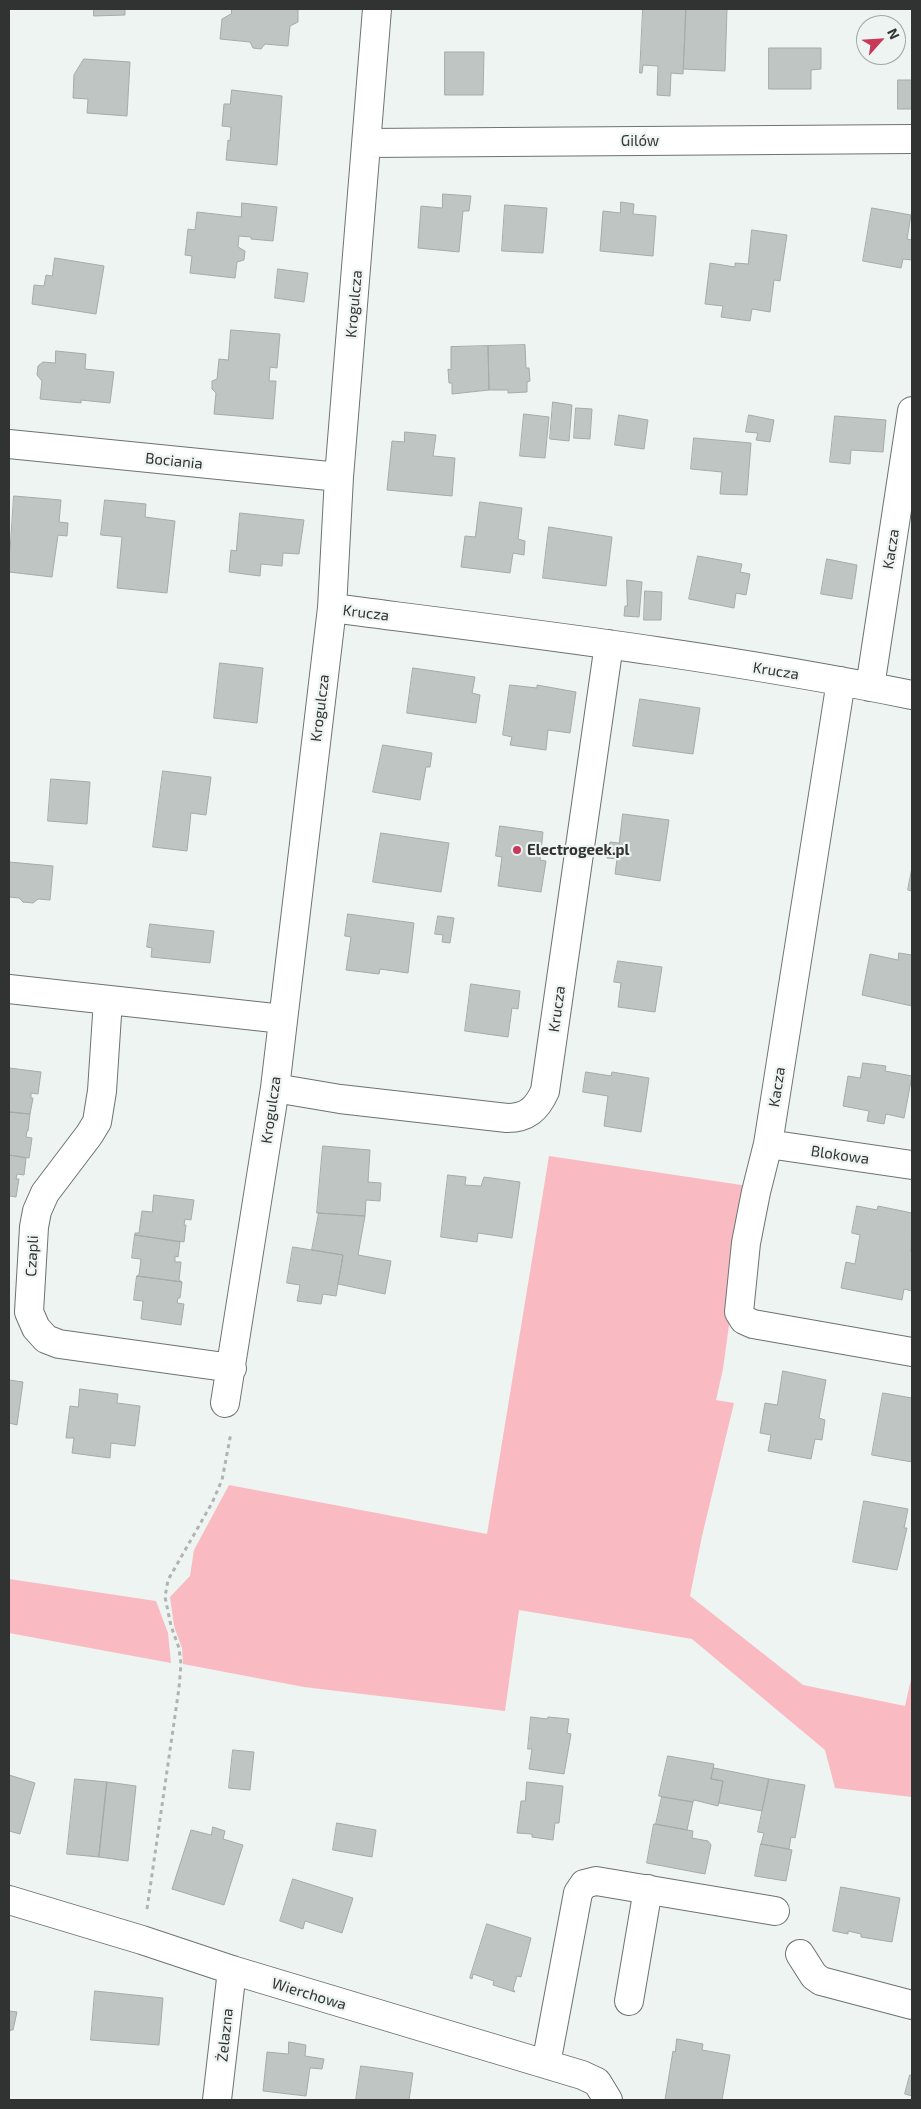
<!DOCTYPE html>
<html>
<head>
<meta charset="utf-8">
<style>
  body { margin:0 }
  #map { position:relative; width:921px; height:2109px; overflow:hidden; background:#edf4f1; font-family:"Exo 2",sans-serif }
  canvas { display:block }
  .frame { position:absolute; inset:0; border:10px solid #313332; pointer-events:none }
  .north { position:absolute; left:856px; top:15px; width:50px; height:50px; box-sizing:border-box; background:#edf4f1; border:1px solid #a2a7a5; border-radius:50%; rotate:64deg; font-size:14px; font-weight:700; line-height:20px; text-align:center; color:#313332 }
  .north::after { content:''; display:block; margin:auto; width:18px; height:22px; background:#c83859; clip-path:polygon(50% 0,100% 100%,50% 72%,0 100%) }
</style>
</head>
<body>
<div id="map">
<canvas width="921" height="2109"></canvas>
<div class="frame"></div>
<div class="north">N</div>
</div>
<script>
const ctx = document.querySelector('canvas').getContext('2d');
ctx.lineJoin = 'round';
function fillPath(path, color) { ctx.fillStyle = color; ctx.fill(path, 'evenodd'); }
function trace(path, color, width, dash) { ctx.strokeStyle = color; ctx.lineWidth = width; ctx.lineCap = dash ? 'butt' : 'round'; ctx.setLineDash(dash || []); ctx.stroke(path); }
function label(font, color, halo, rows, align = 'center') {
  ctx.font = font + ' "Exo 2",sans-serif'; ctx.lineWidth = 4.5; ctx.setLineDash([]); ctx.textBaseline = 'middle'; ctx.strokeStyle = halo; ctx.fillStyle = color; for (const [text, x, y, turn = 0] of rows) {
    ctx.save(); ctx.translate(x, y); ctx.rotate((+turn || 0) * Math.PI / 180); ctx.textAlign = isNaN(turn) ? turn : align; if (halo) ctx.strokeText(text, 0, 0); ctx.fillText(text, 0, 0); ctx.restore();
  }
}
fillPath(new Path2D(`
  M549 1156 748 1186 723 1369 716 1400 734 1403 702 1536 690 1596 803 1685 905 1706 912 1675V1797L835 1788 825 1750 692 1639 519 1610 505 1711 304 1687 183 1664 182 1648 174 1626 170 1597 190 1576 194 1550 229 1485 487 1534Z
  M9 1579 156 1601 168 1633 171 1663 9 1633Z`), '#fabac1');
const building = new Path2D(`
  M94 9H125V15L94 16Z
  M232 9H298V22L290 26 288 46 265 44 261 49 253 48 250 42 220 39 222 19 231 14Z
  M643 9H686L683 74 671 73 670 96 657 95 658 66 643 65 642 73H640Z
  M686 9H727L725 71 684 69Z
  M769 48H821V69L811 70V89H769Z
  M445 52H484L483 95H445Z
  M84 59 130 62 127 116 87 113 88 99 73 98 74 75Z
  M898 80H912V109H898Z
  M232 90 282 96 277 165 226 160 228 140 230 141 231 127 222 126 224 104H230Z
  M443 194 471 196 469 211H463L459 252 418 248 421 206 442 208Z
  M621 202 634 204 633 214 656 216 653 256 600 251 603 211 620 213Z
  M242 203 277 207 273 241 251 239V237L239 236 238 247 245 251 244 260 237 262 235 278 190 273 192 256 185 255 188 229 195 230 197 212 241 217Z
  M505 205 547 208 543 253 502 251Z
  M872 208 911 215 907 239 912 240V260L903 259 901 268 863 261Z
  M752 230 787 235 780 281 774 280 770 312 752 309 750 321 721 317 723 306 705 304 710 263 735 267V263L748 264Z
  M55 258 104 266 96 314 32 304 34 285 44 286 46 275 52 276Z
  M278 269 308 273 304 302 275 298Z
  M231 330 280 334 277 368 270 367 269 381H276L273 419 214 414 216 393 212 389V381L217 379 219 359 228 360Z
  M525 345 526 368H529L530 381 527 382V392L508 393V390H489L488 346Z
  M488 346 489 390 452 394V383H449L448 369 451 370V347Z
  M56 351 86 354 85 369 114 372 110 403 81 400V403L40 399 42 381 37 375 38 366 43 362 55 363Z
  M553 402 572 405 569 441 550 439Z
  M576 408 592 409 590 439 574 438Z
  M524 414 549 417 545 458 520 456Z
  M619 415 648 420 644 449 615 445Z
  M749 415 774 420 770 442 756 440 758 433 746 432Z
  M835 416 886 420 883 452 851 450 850 464 830 462Z
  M405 432 436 435 433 456 455 458 452 496 387 490 392 441 404 442Z
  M694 438 751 443 747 495 720 494 722 472 691 469Z
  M14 496 61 500 59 522 68 523 67 536 58 535 52 577 9 572Z
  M105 500 146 504 145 517 175 521 167 593 117 588 122 537 101 535Z
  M480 502 522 508 518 539 525 541 524 555 513 553 510 573 461 567 465 536 475 537Z
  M240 513 304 520 299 554 283 553 282 566 261 564 260 576 229 572 231 550 236 551Z
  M549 527 612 537 606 586 543 578Z
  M698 556 742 564 740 572 750 574 746 595 736 593 734 608 689 599Z
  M827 559 857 565 852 599 821 594Z
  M627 580 642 582 639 617 624 616 625 606H627Z
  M645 591 662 592 661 620H644Z
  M220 663 263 668 257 723 214 718Z
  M413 668 475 677 472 693 480 695 476 723 407 713Z
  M510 685 537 688V685L576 692 570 733 548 730 546 750 510 745 512 737 503 735Z
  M640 699 700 708 693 754 633 746Z
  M383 745 432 753 430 767H426L420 800 373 792Z
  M163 771 211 777 206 815 191 813 187 851 153 847Z
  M51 779 90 782 87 824 48 821Z
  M623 814 669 820 660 881 615 874 617 859 607 858 610 842 619 843Z
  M500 826 543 832 540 860 546 861 541 892 498 886 502 857 496 856Z
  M381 833 449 843 441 892 373 882Z
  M9 862 53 866 50 900 38 899 33 903 23 902 19 898 9 897Z
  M912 868V891L908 890Z
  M348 914 414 923 408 973 380 969 379 974 346 970 351 937 345 936Z
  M438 916 454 918 450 943 442 942 443 935 435 934Z
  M150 924 214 931 210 963 151 957 152 948 147 947Z
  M899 953 912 955V1006L862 995 870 954 898 960Z
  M618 961 662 967 655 1012 618 1007 621 983 614 982Z
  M471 984 520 991 518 1009 512 1008 508 1037 465 1031Z
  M863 1063 886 1066 885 1071 912 1076 904 1118 886 1114 884 1124 867 1121 869 1111 843 1106 848 1076 860 1078Z
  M9 1068 41 1072 38 1094 31 1093V1098H33L30 1114 9 1112Z
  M586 1072 611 1076 612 1072 649 1078 641 1132 604 1126 608 1096 583 1092Z
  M9 1112 30 1114 28 1131H27L26 1137 32 1138 29 1158 9 1155Z
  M323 1146 370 1150 368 1182 381 1183 380 1201 366 1200 365 1216 317 1213Z
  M9 1155 26 1158 24 1175 17 1174 16 1179H19L16 1197 9 1196Z
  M448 1175 466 1177 465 1185 481 1186 484 1177 520 1182 512 1238 478 1233 477 1242 441 1237Z
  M154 1195 194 1200 191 1220 185 1219 184 1225H186L184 1242 135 1235V1233H139L142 1211 152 1212Z
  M857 1206 877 1210 878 1206 912 1213 911 1252H912V1291L904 1289 902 1300 841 1288 846 1262 855 1264 860 1235 852 1233Z
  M319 1213 365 1216 358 1255 391 1261 385 1294 338 1284 343 1255 312 1250Z
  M135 1235 180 1242 178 1257 175 1256V1262H181L179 1280 182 1282 137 1276 139 1275 141 1259 132 1258Z
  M293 1247 343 1255 336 1296 323 1294 321 1304 297 1301 300 1285 287 1283Z
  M137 1276 182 1282 180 1298H178L177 1303 184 1304 181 1325 141 1319 143 1301 134 1300Z
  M783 1371 826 1380 819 1418 825 1420 822 1440 815 1439 811 1459 768 1451 771 1435 760 1433 765 1403 777 1405Z
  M9 1380 23 1382 17 1425 9 1423Z
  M80 1389 118 1394 117 1403 140 1406 135 1446 111 1443 110 1458 72 1453 74 1438H66L70 1406 78 1407Z
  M883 1393 912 1398V1462L872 1455Z
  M864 1501 908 1509 904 1528H907L897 1570 853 1562Z
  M531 1717 547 1719 548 1717 569 1719 567 1733 571 1734 564 1774 529 1769 532 1749H528Z
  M233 1750 254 1752 250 1790 229 1788Z
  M668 1756 714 1764 711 1779 723 1781 718 1806 694 1800 693 1802 659 1796Z
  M714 1768 769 1779 762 1811 719 1803 723 1781 711 1779Z
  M9 1775 35 1783 20 1834 9 1831Z
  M75 1779 107 1782 99 1857 67 1854Z
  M769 1779 805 1785 795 1838 791 1837 789 1849 761 1844 764 1833 758 1832Z
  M107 1782 136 1786 128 1861 99 1857Z
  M527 1782 563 1786 559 1823H555L553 1840 532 1837V1834L517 1833 521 1801H525Z
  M662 1797 693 1802 687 1830 656 1824Z
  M337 1823 376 1830 372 1857 333 1850Z
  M654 1824 693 1831 692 1838 708 1841 711 1845 705 1874 647 1863Z
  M213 1827 225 1831 223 1839 243 1845 224 1905 172 1889 191 1830 211 1835Z
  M761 1844 792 1850 786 1881 755 1876Z
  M293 1879 353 1898 342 1933 305 1921 303 1929 280 1921Z
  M841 1887 900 1898 892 1942 861 1937V1934L848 1931V1934L833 1931Z
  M487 1924 531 1938 521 1977 517 1976 513 1989 515 1992 493 1985 494 1981 473 1974 472 1979 470 1978Z
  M95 1991 163 1998 159 2045 91 2040Z
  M9 2011 17 2012 13 2030H10L9 2036Z
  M677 2039 703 2044 702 2050 730 2055 722 2100H665L673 2051 675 2052Z
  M289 2042 306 2045 305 2056 324 2059 322 2069 310 2068 306 2096 263 2091 267 2052 288 2054Z
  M361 2066 413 2073 409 2100H356Z
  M910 2075H912V2096L905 2094Z`);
fillPath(building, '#bec5c2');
trace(building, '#a5aba8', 1);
const minor = new Path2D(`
  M367 143 912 139
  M9 444 339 477
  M332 608C526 633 721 656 912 695
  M841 681 768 1144 756 1192 746 1243 739 1312 744 1320 753 1324 912 1352
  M870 687 912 411
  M9 989 283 1019
  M108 1000 102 1091 97 1122 89 1135 45 1193 37 1211 34 1227 29 1312 36 1328 46 1339 59 1344 232 1368
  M275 1088 340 1099 507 1118C527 1118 537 1109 545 1091L609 644
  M768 1144 912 1165
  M225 1403 275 1088 332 608 339 477 377 9
  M9 1900 142 1940 232 1970 582 2075 597 2082 608 2100
  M800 1954 814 1976 821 1981 912 2005
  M629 2001 648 1889
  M546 2064 578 1893 584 1884 596 1881 775 1911
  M217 2100 232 1970`);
trace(minor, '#6c7370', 30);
trace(new Path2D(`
  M147 1909 179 1688 181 1664 179 1648 171 1626 165 1597 168 1580 212 1503 222 1480 231 1433`), '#afb4b2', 3, [4, 4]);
trace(minor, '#fff', 28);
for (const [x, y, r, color] of [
  [517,850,5,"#c83859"]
]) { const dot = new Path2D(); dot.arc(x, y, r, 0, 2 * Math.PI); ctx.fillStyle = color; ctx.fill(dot); trace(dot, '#edf4f1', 2); }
label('15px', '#313332', '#edf4f1', [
  ["Gilów",640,141],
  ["Krogulcza",354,304,-85],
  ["Bociania",174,461,6],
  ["Kacza",891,549,-81],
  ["Krucza",366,613,7],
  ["Krucza",776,671,9],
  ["Krogulcza",320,708,-83],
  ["Krucza",557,1009,-82],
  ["Kacza",777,1087,-81],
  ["Krogulcza",271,1110,-82],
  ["Blokowa",840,1155,8],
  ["Czapli",32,1256,-87],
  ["Wierchowa",309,1994,17],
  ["Żelazna",225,2035,-84]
]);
label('bold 15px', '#313332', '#edf4f1', [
  ["Electrogeek.pl",527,850]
], 'left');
</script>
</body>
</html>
